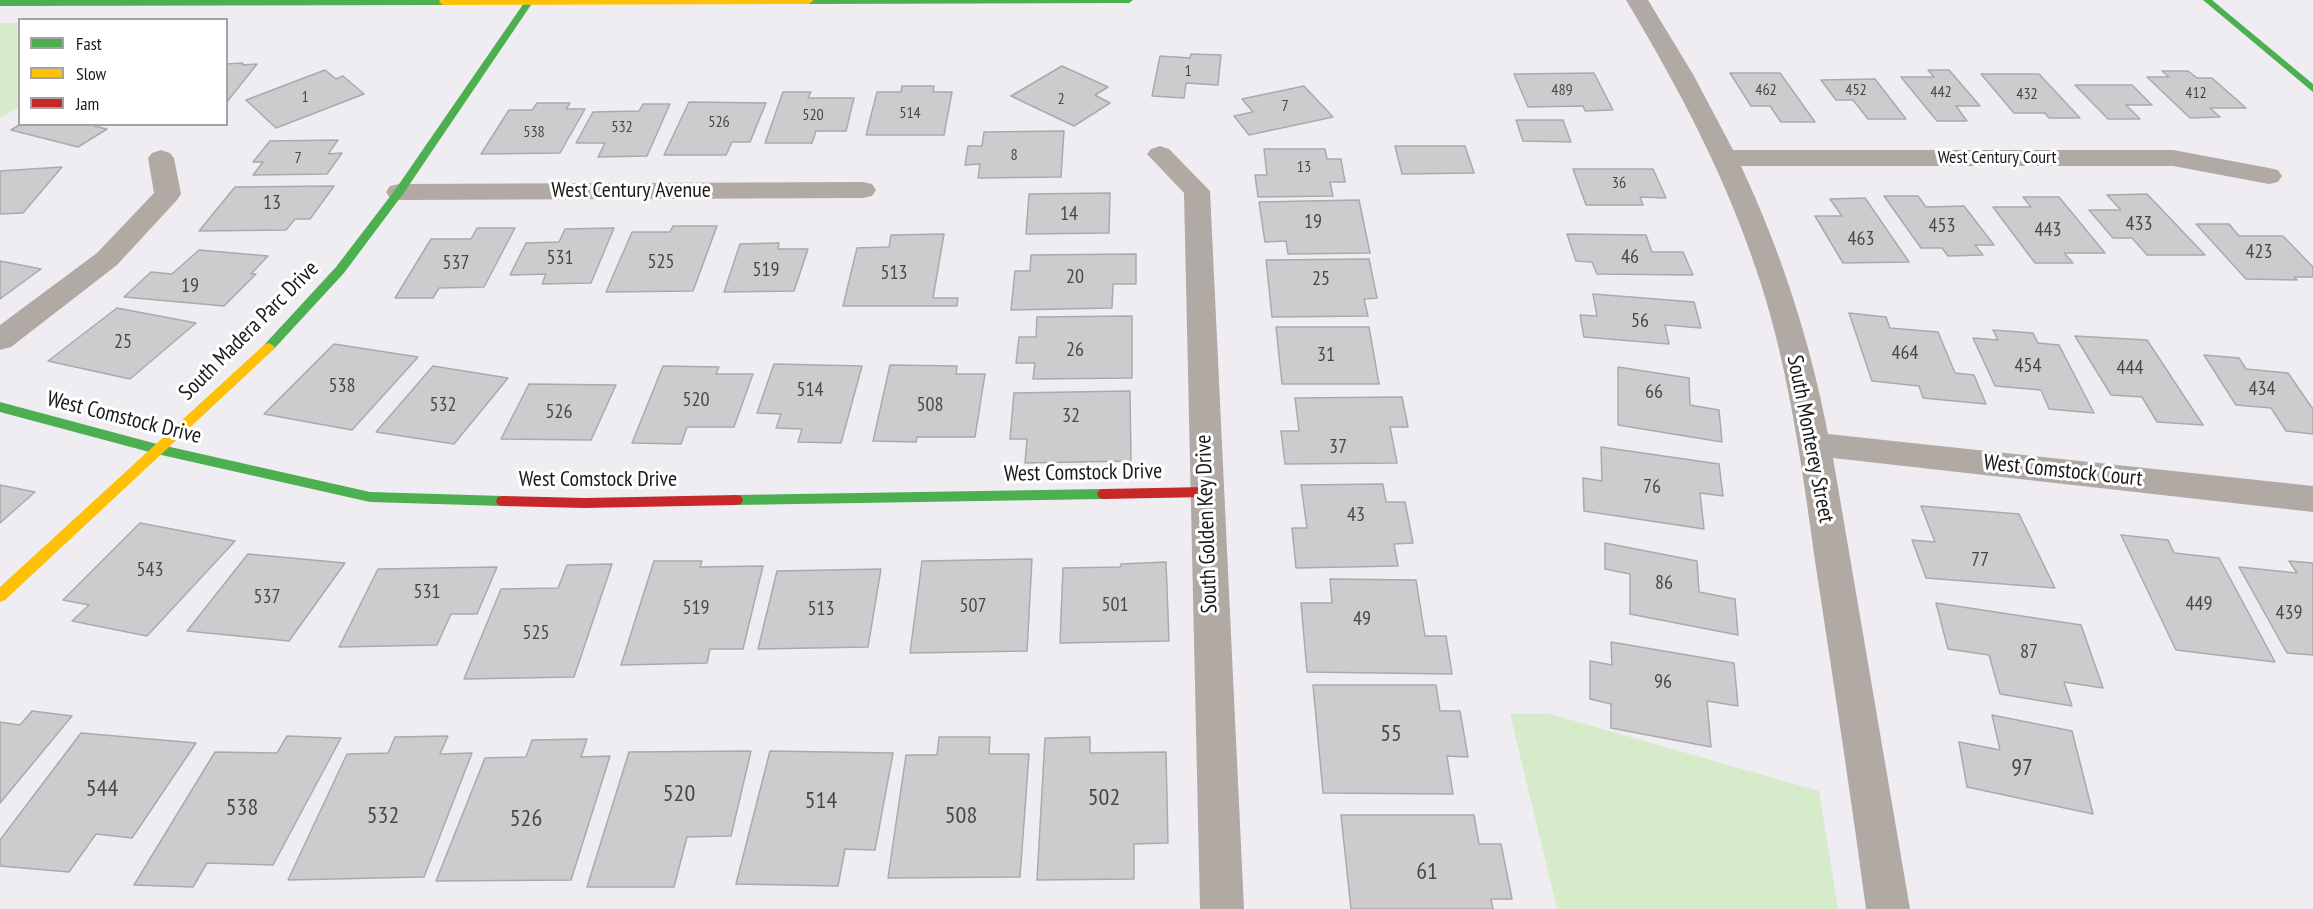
<!DOCTYPE html>
<html>
<head>
<meta charset="utf-8">
<style>
  body { margin:0 }
  #map { position:relative; width:2313px; height:909px; overflow:hidden; background:#efedf1; font-family:"PT Sans Narrow",sans-serif }
  canvas { display:block }
  .legend { position:absolute; left:18px; top:18px; width:210px; height:108px; box-sizing:border-box; background:#fff; border:2px solid #a3a3a4; margin:0; padding:8px 10px; list-style:none; font-size:18px; color:#1a191b }
  .legend li { display:flex; align-items:center; gap:12px; height:30px }
  .legend b { width:30px; border:2px solid #a3a3a4 }
</style>
</head>
<body>
<div id="map">
<canvas width="2313" height="909"></canvas>
<ul class="legend">
<li><b style="height:8px;background:#4caf50"></b>Fast</li>
<li><b style="height:8px;background:#ffc107"></b>Slow</li>
<li><b style="height:8px;background:#c62828"></b>Jam</li>
</ul>
</div>
<script>
const ctx = document.querySelector('canvas').getContext('2d');
ctx.lineJoin = 'round';
function fillPath(path, color) { ctx.fillStyle = color; ctx.fill(path, 'evenodd'); }
function trace(path, color, width, dash) { ctx.strokeStyle = color; ctx.lineWidth = width; ctx.lineCap = dash ? 'butt' : 'round'; ctx.setLineDash(dash || []); ctx.stroke(path); }
function label(font, color, halo, rows, align = 'center') {
  ctx.font = font + ' "PT Sans Narrow",sans-serif'; ctx.lineWidth = 6; ctx.setLineDash([]); ctx.textBaseline = 'middle'; ctx.strokeStyle = halo; ctx.fillStyle = color; for (const [text, x, y, turn = 0] of rows) {
    ctx.save(); ctx.translate(x, y); ctx.rotate((+turn || 0) * Math.PI / 180); ctx.textAlign = isNaN(turn) ? turn : align; if (halo) ctx.strokeText(text, 0, 0); ctx.fillText(text, 0, 0); ctx.restore();
  }
}
fillPath(new Path2D(`
  M0 23H19L20 106 0 118Z
  M1510 714H1550L1819 791 1838 909H1557Z`), '#d5ebc9');
const building = new Path2D(`
  M1191 54 1221 55 1218 85 1186 83 1184 98 1152 96 1160 56 1190 58Z
  M243 63 242 65 257 64 226 103V64Z
  M1062 66 1108 87 1095 95 1110 103 1074 126 1011 96Z
  M325 70 336 79 343 76 364 94 276 128 246 100Z
  M1928 70H1949L1980 106H1956L1967 121H1937L1901 77H1934Z
  M2162 71H2188L2197 78H2212L2246 108H2210L2220 117 2190 118 2147 77H2169Z
  M1594 73 1613 110 1585 111 1583 106 1528 107 1514 74Z
  M1730 73H1780L1815 122H1781L1770 106H1751Z
  M1981 74H2039L2080 118H2049L2045 113H2014Z
  M1875 79 1906 119H1868L1853 100H1836L1821 80Z
  M2075 85H2132L2152 105H2126L2140 119H2108Z
  M902 86H934L933 92H952L944 135H866L877 92H901Z
  M1304 86 1333 117 1249 135 1234 116 1253 112 1242 99Z
  M783 92H811L808 98H854L846 131H816L812 143H765Z
  M689 102 766 103 750 142H732L726 155H664Z
  M537 103H570L566 109H585L560 153 481 154 509 110H532Z
  M643 104H670L647 156 598 157 605 143H576L593 112 639 111Z
  M1516 120H1563L1571 142 1523 141Z
  M21 124H96L94 126 107 129 78 147 11 130Z
  M1064 131 1061 177 978 178 980 164 965 165 968 146H982L984 132Z
  M338 140 328 154 342 153 327 174 253 175 263 162H253L270 141Z
  M1395 146H1465L1474 173 1402 174Z
  M1264 149H1325L1327 159H1341L1345 182H1330L1333 196 1258 197 1255 175H1267Z
  M62 167 23 213 0 214V171Z
  M1573 169H1653L1666 198 1640 197 1643 205H1586Z
  M334 186 310 219H295L286 230 199 231 235 187Z
  M1110 193 1109 233 1026 234 1029 194Z
  M2147 194 2205 255H2147L2132 238H2113L2089 210H2121L2107 195Z
  M1884 196H1918L1926 207 1964 206 1994 245H1975L1983 255 1948 256 1942 248H1921Z
  M2023 197H2059L2105 253H2064L2073 263H2035L1993 207H2031Z
  M1865 198 1909 262 1843 263 1815 216H1842L1830 199Z
  M1359 200 1370 253 1288 254 1286 241 1265 242 1259 202Z
  M2196 224H2229L2239 236H2283L2313 267V277H2294L2297 280 2246 279Z
  M673 226H717L693 291 606 292 632 232H670Z
  M477 228H515L484 287 439 288 433 298H395L431 239H471Z
  M614 228 591 283 542 284 546 274 510 275 526 243 559 242 565 229Z
  M944 234 933 298H958L957 306H843L857 248 889 247 891 235Z
  M1567 234 1646 235 1652 252H1683L1693 275 1597 274 1592 262 1576 261Z
  M779 243 778 249H808L794 291 724 292 740 244Z
  M199 250 268 256 251 274H256L224 306 124 297 151 272 172 274Z
  M1136 254V284H1113L1112 308 1011 310 1015 271H1030L1031 255Z
  M1369 259 1377 298 1364 299 1368 316 1272 317 1266 260Z
  M0 261 41 269 0 299Z
  M1593 294 1694 302 1701 328 1665 325 1669 344 1584 337 1580 315 1597 316Z
  M117 308 196 323 130 379 48 361Z
  M1849 313 1886 317 1890 328 1938 332 1955 373 1974 375 1986 404 1923 398 1919 386 1872 381Z
  M1132 316V378L1033 379 1035 363H1016L1019 337H1036L1037 317Z
  M1276 327H1369L1379 384H1282Z
  M1993 330 2033 333 2038 343 2059 345 2094 413 2049 409 2041 390 1995 386 1973 338 1998 340Z
  M2075 336 2147 340 2203 425 2157 422 2142 397 2111 395Z
  M334 344 418 357 352 430 264 414Z
  M2204 355 2239 358 2246 369 2288 373 2313 409V434L2286 431 2271 408 2236 405Z
  M774 364 862 366 841 443 798 442 802 429 776 428 781 414 757 413Z
  M890 365 957 366 956 374H985L975 437H917L916 442 873 441Z
  M433 366 508 378 454 444 376 432Z
  M663 366 719 367 716 374H753L734 427H687L681 444 632 443Z
  M1618 367 1689 378 1690 405 1719 410 1722 442 1618 425Z
  M529 384 616 385 591 440 501 439Z
  M1130 391 1131 461 1025 463 1027 439H1010L1014 393Z
  M1402 397 1408 427H1390L1397 463 1285 464 1281 431H1299L1295 398Z
  M1601 447 1719 464 1723 496 1700 493 1704 529 1584 511 1583 478 1602 481Z
  M1383 484 1386 502H1405L1413 543 1394 544 1398 566 1296 568 1292 528H1307L1301 485Z
  M0 485 35 492 0 523Z
  M1921 506 2019 514 2055 588 1926 578 1912 540 1935 542Z
  M140 523 235 541 147 636 72 621 89 605 63 600Z
  M2121 535 2168 540 2174 553 2219 558 2275 662 2176 650Z
  M1605 543 1697 561 1699 592 1735 599 1738 635 1630 614V574L1605 569Z
  M248 554 345 563 289 641 187 631Z
  M1032 559 1027 651 910 653 922 561Z
  M654 561H702L700 567 763 566 743 649H710L707 663 621 665Z
  M2289 561 2313 563V655L2287 653 2239 567 2297 573Z
  M1166 562 1169 641 1060 643 1063 568 1120 567 1121 564Z
  M612 564 574 677 464 679 501 589 558 588 567 565Z
  M497 567 477 614H451L437 645 339 647 378 569Z
  M881 569 868 647 758 649 777 571Z
  M1330 579 1416 580 1425 636H1446L1452 674 1307 672 1301 603H1332Z
  M1936 603 2081 625 2103 688 2064 682 2072 706 2000 694 1989 655 1948 649Z
  M1611 642 1734 663 1738 706 1707 701 1711 747 1611 728V704L1590 699V661L1612 665Z
  M1313 685H1436L1440 711H1460L1468 757 1447 756 1453 794 1323 793Z
  M32 711 72 716 0 803V722L20 725Z
  M1992 715 2072 731 2093 814 1967 787 1959 742 2000 750Z
  M81 733 196 743 132 838 96 834 69 872 0 866V840Z
  M287 736 341 738 273 865 207 863 193 887 134 885 215 752 277 753Z
  M448 736 440 754 472 753 424 877 288 880 347 754 388 753 395 737Z
  M939 737H990L989 754H1029L1020 877 888 878 906 755H937Z
  M1090 737V753L1166 752 1168 843 1134 844V879L1037 880 1045 738Z
  M587 739 581 757 610 756 571 880 436 881 485 758 526 757 532 740Z
  M751 751 731 836 687 837 674 887H587L629 752Z
  M770 751 893 753 875 850 845 849 838 886 736 884Z
  M1341 815H1474L1479 844H1501L1512 899H1491L1493 909H1351Z`);
fillPath(building, '#cdcbce');
trace(building, '#aba9ac', 1.5);
fillPath(new Path2D(`
  M1626 0H1648L1694 76 1733 150H2173L2269 168 2278 170 2282 176 2278 182 2269 184 2173 166H1741C1781 252 1810 340 1828 434L2313 486V512L1833 458 1910 909H1866C1851 797 1834 685 1817 574 1803 476 1791 378 1761 284 1729 183 1680 90 1626 0Z
  M1160 146 1169 149 1210 191 1244 909H1200L1184 193 1147 154 1151 149Z
  M161 150 170 153 174 158 181 194 177 200 117 265 11 347 0 350V325L97 253 154 193 148 158 152 153Z
  M863 182 872 184 876 190 872 196 863 198 399 200 390 198 386 192 390 186 399 184Z`), '#b0a9a4');
fillPath(new Path2D(`
  M0 0H446L447 2 443 5 0 6Z
  M526 0 533 2 403 194 344 273 273 350H265L263 347 265 344 336 267 395 190Z
  M805 0H1133L1129 3 809 4Z
  M2203 0H2212L2313 84V92Z
  M0 402 157 444 370 492 503 496 508 497 510 501 508 505 503 506 370 502 157 454 0 412Z
  M1104 489 1109 490 1111 494 1109 498 1104 499 736 505 731 504 729 500 731 496 736 495Z`), '#4caf50');
fillPath(new Path2D(`
  M440 0H813V1L809 4 443 5 439 2Z
  M269 343 275 347 273 350 5 600 0 602V587L265 344Z`), '#ffc107');
fillPath(new Path2D(`
  M1206 487 1211 488 1213 492 1211 496 1206 497 1104 499 1099 498 1097 494 1099 490 1104 489Z
  M736 495 741 496 743 500 741 504 736 505 585 508 503 506 498 505 496 501 498 497 503 496 585 498Z`), '#c62828');
label('16px', '#474648', null, [
  ["1",1188,71],
  ["489",1562,90],
  ["462",1766,90],
  ["452",1856,90],
  ["442",1941,92],
  ["412",2196,93],
  ["432",2027,94],
  ["1",305,97],
  ["2",1061,99],
  ["7",1285,106],
  ["514",910,113],
  ["520",813,115],
  ["526",719,122],
  ["532",622,127],
  ["538",534,132],
  ["8",1014,155],
  ["7",298,158],
  ["13",1304,167],
  ["36",1619,183]
]);
label('18px', '#1a191b', '#fff', [
  ["West Century Court",1997,158]
]);
label('20px', '#474648', null, [
  ["13",272,203],
  ["14",1069,214],
  ["19",1313,222],
  ["433",2139,224],
  ["453",1942,226],
  ["443",2048,230],
  ["463",1861,239],
  ["423",2259,252],
  ["46",1630,257],
  ["531",560,258],
  ["525",661,262],
  ["537",456,263],
  ["519",766,270],
  ["513",894,273],
  ["20",1075,277],
  ["25",1321,279],
  ["19",190,286],
  ["56",1640,321],
  ["25",123,342],
  ["26",1075,350],
  ["464",1905,353],
  ["31",1326,355],
  ["454",2028,366],
  ["444",2130,368],
  ["538",342,386],
  ["434",2262,389],
  ["514",810,390],
  ["66",1654,392],
  ["520",696,400],
  ["532",443,405],
  ["508",930,405],
  ["526",559,412],
  ["32",1071,416],
  ["37",1338,447],
  ["76",1652,487],
  ["43",1356,515],
  ["77",1980,560],
  ["543",150,570],
  ["86",1664,583],
  ["531",427,592],
  ["537",267,597],
  ["449",2199,604],
  ["501",1115,605],
  ["507",973,606],
  ["519",696,608],
  ["513",821,609],
  ["439",2289,613],
  ["49",1362,619],
  ["525",536,633],
  ["87",2029,652],
  ["96",1663,682]
]);
label('22px', '#1a191b', '#fff', [
  ["West Century Avenue",631,191],
  ["South Madera Parc Drive",249,331,-45],
  ["West Comstock Drive",124,418,14],
  ["South Monterey Street",1810,439,79],
  ["West Comstock Court",2063,471,6],
  ["West Comstock Drive",1083,473,-1],
  ["West Comstock Drive",598,480],
  ["South Golden Key Drive",1207,524,-92]
]);
label('24px', '#474648', null, [
  ["55",1391,734],
  ["97",2022,768],
  ["544",102,789],
  ["520",679,794],
  ["502",1104,798],
  ["514",821,801],
  ["538",242,808],
  ["532",383,816],
  ["508",961,816],
  ["526",526,819],
  ["61",1427,872]
]);
</script>
</body>
</html>
